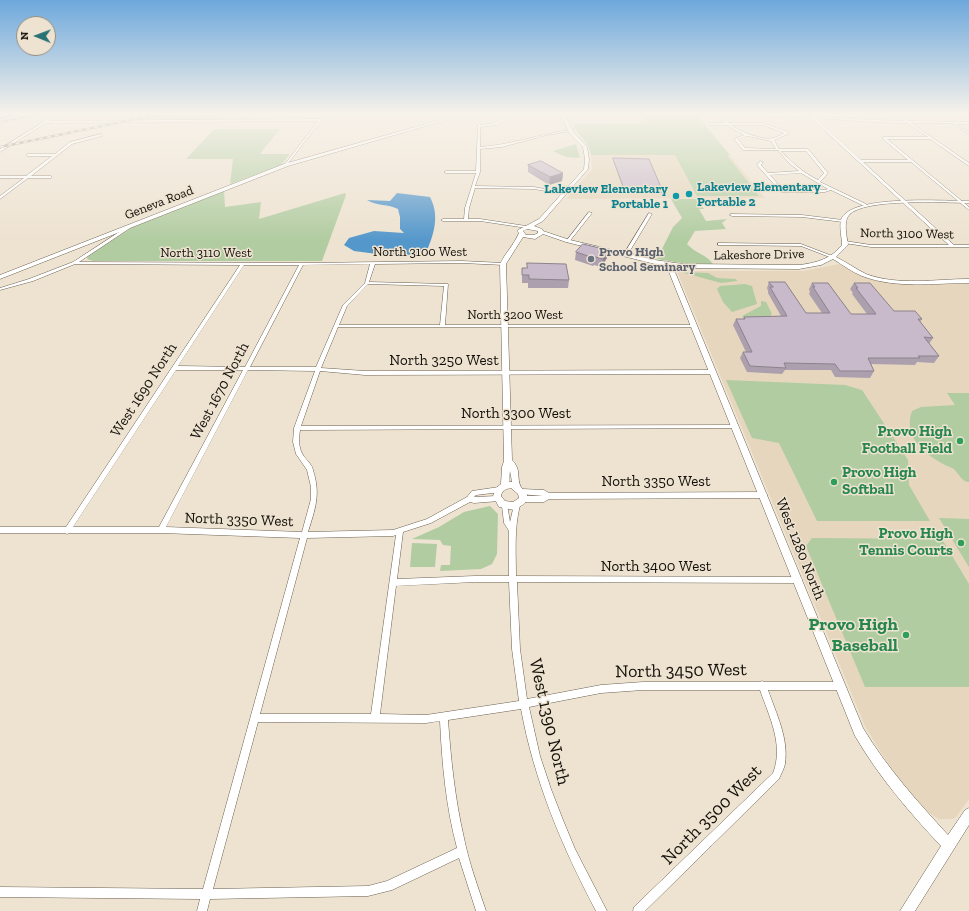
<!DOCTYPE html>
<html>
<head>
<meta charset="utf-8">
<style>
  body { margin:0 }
  #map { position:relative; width:969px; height:911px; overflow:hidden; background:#eee3d1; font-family:"Zilla Slab",serif }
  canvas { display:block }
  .north { position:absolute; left:16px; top:16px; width:40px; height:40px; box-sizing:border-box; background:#eee3d1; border:1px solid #968e81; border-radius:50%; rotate:271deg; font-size:11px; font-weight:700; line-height:16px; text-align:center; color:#130f09 }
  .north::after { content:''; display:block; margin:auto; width:14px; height:18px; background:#297375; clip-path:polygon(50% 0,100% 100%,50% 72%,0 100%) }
</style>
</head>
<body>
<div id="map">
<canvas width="969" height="911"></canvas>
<div class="north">N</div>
</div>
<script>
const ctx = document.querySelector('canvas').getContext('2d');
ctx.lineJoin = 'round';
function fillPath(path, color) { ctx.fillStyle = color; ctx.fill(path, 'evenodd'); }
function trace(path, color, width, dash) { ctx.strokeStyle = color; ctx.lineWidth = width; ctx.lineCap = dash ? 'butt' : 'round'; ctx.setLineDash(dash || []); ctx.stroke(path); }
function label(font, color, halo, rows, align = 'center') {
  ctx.font = font + ' "Zilla Slab",serif'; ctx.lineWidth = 3; ctx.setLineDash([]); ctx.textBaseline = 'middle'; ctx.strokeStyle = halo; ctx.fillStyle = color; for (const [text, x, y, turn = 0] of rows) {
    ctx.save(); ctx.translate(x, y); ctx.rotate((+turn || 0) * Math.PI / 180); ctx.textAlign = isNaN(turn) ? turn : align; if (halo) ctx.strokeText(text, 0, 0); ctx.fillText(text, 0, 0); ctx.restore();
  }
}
fillPath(new Path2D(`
  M591 155H730L765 198 566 199 592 169Z
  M839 264 875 280 915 284H969V799L956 817 952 819H939L926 811 894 774 865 726 677 271H804Z`), '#e5d6bd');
fillPath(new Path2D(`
  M164 114H227L222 120H133Z
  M644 116H698L730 155H727L759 196H697L675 155H591C589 141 578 136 572 124L648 123Z
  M214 129H280L260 154H290L281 165 230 184 233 159H186Z
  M576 144 580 158 566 157 553 151Z
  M224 190 225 207 261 202 259 219 345 193 346 195 322 261H93L87 259 88 256 134 226Z
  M671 199H696L699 201 704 209H699L706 221 727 219 722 223 726 229 695 231 687 244C695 253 707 255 713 264L681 263 657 259 673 227 682 218Z
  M681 272 708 273 717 278 736 279 737 281 721 283Z
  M745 284 752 286 757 304 732 312 723 302 717 289 720 286Z
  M761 301 766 302 772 314 769 317 745 319 742 316 761 306Z
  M726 380 845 385 862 390 908 460 909 485 930 521H817L779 443 752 438Z
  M947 393H969V482C962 482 959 474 954 469 951 467 946 466 943 464 923 453 903 436 912 411L921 407 955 405Z
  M490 506 498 514 497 554 492 564 481 569 440 571 441 565H450L451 546 443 545 440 540 412 539 439 527 464 512Z
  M939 518 969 519V567Z
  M812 538 942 539 969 584V687H865L806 546Z
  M412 543 437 544 435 567H410Z`), '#b1cca1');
fillPath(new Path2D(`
  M397 193 430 197C439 214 435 231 428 248L416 255 377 254 354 251 344 245 349 238 374 231 404 233 400 229V217L398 209C388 204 377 206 367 200L390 201Z`), '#5497cb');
trace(new Path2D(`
  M0 118 20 114`), '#5497cb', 1.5);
const street = new Path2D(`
  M324 114H326L286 166H285V164L318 121 46 123 45 122 46 121 320 119Z
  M460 114H463L479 122 480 125 495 123 511 114H514L497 125 480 127V147C511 145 540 134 570 130L571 131 547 135 502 147 480 149V172L475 186 534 187 566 193 564 194 534 189 475 188 469 208 468 219H480L526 226 528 227 527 228 480 221H443L441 220 443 219H464L465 208 476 173H446L444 172 446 171H476L478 126 477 123Z
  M607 114H779L874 120 905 121 896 114H899L909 121 969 122V124H956L969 132V134L952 123H911L969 163V166L930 139H887L969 207V210L911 162H863L954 245H969V247H871L844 243V241H845L871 245H949L811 118 779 116 721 115 729 123H763L788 132V134L774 140 779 149H808L828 173 820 182 866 204V206H864L831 190 825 192H781L757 165 760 161 763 162 761 165 768 173 799 171 789 163 778 150H743L734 139 744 135 735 130 727 125H709L710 123H725L718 115H608ZM815 118 874 122 907 123 928 137H883V139L908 160H861ZM731 125H763L784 133C781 135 777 137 773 138 763 141 739 131 731 125ZM747 136 771 141 776 149 745 148 738 139ZM781 151H806L824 173 818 180C804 173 792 163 781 151ZM801 173 828 189 825 190H783L770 175Z
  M101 134 102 136 72 144 31 176H51V178H28L0 199V196L24 178H0V176H26L52 156H27V154H55L70 142Z
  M589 212 592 213 569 242H567V240Z
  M649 213 652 214 628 254 625 255 624 254Z
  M731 214 802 215 843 220 845 221 843 222 802 217 732 216 730 215Z
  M130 225 133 226 79 262 302 263 462 261 503 263 505 264 504 265 462 263 375 264 369 282 448 284 445 325H696V326L694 327H338L321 368 365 371 713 370 716 372 713 374 365 375 320 371 301 426 736 425 738 426 739 427 738 428 300 430C299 438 298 447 303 455 306 460 312 464 313 470 321 495 315 509 308 532L393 530 427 519 467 497 472 491 499 487 501 488 502 490 501 492 476 495 474 497 497 496 499 497 500 499 499 501 474 503 470 502 431 523 403 532 397 579 475 576H509V531L504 523 502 506 503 504 505 503 507 504 510 522 514 505 515 503 517 502 519 503 520 505C514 529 516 552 516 576L798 577 801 578 802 580 801 582 798 583 517 582 520 649 527 699 601 685 643 682H760L762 681 764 682H840L843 683 844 686 843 689 840 690H768C776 713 789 739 785 764 784 769 781 774 779 779L645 911H633L634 907 773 773C784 745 769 716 760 690H643L601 693 529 707 540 756 551 789 563 820 575 849 607 911H596C562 847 534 780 521 709L448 720C451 760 455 799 464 838 469 863 478 887 486 911H476L459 858 392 890 368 896 210 899 207 911H197L200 899 0 897V887L203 889 300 538 161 533H69L67 534 65 533H0V527H66L240 265 75 264 33 281 0 290V288L29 279 73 262ZM370 264 365 283 343 305 316 367H250L303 265ZM244 265H299L245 367 178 366ZM368 284 444 286 440 325H339L347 306ZM176 370H243L159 527H73ZM248 370 315 371 294 428 293 442 296 454 307 470 311 487V499L302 532 166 527ZM396 535 371 714H260L307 538 393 536ZM475 582H509L512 649 519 701 426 715 380 714 396 586ZM440 721C442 764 446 807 457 848L387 881 368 886 213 889 258 722 426 723Z
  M718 243 801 244 835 257 832 258 801 246 719 245H718Z
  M522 489 544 490 549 493 764 492 766 493 767 495 766 497 764 498 549 499 544 502H523L521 501 520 499 521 497 523 496H543L520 494 519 492 520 490Z`);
const secondary = new Path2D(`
  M56 114H60L0 152V149Z
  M461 114H467L288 166 0 279V275L284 164Z
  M560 114H564L574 133 587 147 589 159 588 169 543 221 534 226 542 229 543 231 570 240 655 260 682 264 799 265C816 263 831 259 842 245 842 238 839 227 841 220 849 194 945 201 969 201V203C945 203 864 198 849 215 843 222 847 237 848 245L836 257C846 262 856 269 866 274 898 286 936 279 969 279V283C934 283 896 289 862 276 852 272 843 265 833 259L821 265 799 269 682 268 674 266 675 272 863 728C887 768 917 801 948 835L965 810 969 808V825L915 911H900L941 846C909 812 879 777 855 736L669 272 668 266 655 264 566 242 543 234 535 239 523 237 506 264 512 460C522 470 516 478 521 487 524 491 529 494 527 500 525 504 518 508 514 510L499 507 493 496 496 488 501 484 502 467 504 461 500 264C505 253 514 245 519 233L517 231 518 230 539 219 584 169 585 159 583 147 570 134ZM527 229 538 231V233L534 235H526L523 231ZM510 471 512 482H509ZM511 488 518 494 519 498 513 502 505 501 501 496C502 490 506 489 511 488Z`);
trace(street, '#6a6050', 1);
trace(secondary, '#6a6050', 1);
fillPath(street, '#fff');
fillPath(secondary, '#fff');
const rail = new Path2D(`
  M0 122 41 114
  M0 147 160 114`);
trace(rail, '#847d71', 2.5);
trace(rail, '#eee3d1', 1.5, [4]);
fillPath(new Path2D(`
  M613 158 663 192V194L625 193 613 159Z
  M528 165 563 173 562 181 549 185 528 172Z
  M576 252 607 258 601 267 594 265 593 266 575 260Z
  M527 263 569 280 568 288H528V283H522V268H527Z
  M769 282 806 313H822L809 294 810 292 809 289 812 283 851 314H867L852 294 853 293 850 289 854 283 894 311 922 319 920 322 933 338 929 344 939 356 934 363 917 362 915 365 871 364 874 371 870 378 835 377 831 370H785L782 374 747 372 740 358 743 352H746L733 325 736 319H743L744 317 781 316 768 293V291L767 288Z`), '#aca0ae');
fillPath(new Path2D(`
  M563 173 562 181 549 185 550 177Z
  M608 250 607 258 601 267 603 259Z`), '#8c828d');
const building = new Path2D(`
  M613 158 649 159 663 192 625 191Z
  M541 161 563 173 550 177 528 165Z
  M583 244 608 250 603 259 595 257 594 258 576 252Z
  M527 263 566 264 569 280 529 279V275H522V268H527Z
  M769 282H785L806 313H830L813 287H815L812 283H828L851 314H876L856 288H858L854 283H870L894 311H915L922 319H918L933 338 924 337 939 356H918L920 358H868L874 371H840L835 364 784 363 786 368 750 366 743 352H752L736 319H745L744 317 787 316 770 287H773Z`);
fillPath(building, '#c8baca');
trace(building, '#8c828d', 1);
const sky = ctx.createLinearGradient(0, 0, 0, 241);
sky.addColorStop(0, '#6da8dc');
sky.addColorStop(0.47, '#f7f2ea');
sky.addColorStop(1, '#f7f2ea00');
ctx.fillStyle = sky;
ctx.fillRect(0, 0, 969, 241);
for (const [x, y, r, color] of [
  [689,194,4,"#0f9aa8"],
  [676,196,4,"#0f9aa8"],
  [591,259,4,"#6b7280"],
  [960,441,4,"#2e9e5b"],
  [834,482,4,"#2e9e5b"],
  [961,543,4,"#2e9e5b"],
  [906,635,4,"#2e9e5b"]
]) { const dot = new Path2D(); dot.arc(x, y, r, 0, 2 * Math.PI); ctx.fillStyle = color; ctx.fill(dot); trace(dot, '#eee3d1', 1.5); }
label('bold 13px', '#0d838f', '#eee3d1', [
  ["Lakeview Elementary",697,187],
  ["Portable 2",697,202],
  ["Lakeview Elementary",668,189,"right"],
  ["Portable 1",668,204,"right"]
], 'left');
label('13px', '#130f09', '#eee3d1', [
  ["Geneva Road",159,203,-21],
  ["North 3100 West",907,234,1],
  ["North 3100 West",420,252],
  ["North 3110 West",206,253],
  ["Lakeshore Drive",759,255,-1],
  ["North 3200 West",515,315]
]);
label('bold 13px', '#5b616d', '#eee3d1', [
  ["Provo High",599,252],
  ["School Seminary",599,267]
], 'left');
label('15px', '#130f09', '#eee3d1', [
  ["North 3250 West",444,361],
  ["West 1690 North",144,390,-57],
  ["West 1670 North",220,391,-62],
  ["North 3300 West",516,414],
  ["North 3350 West",656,482],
  ["North 3350 West",239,520,2],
  ["West 1280 North",800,549,68],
  ["North 3400 West",656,567]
]);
label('bold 15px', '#27864d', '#eee3d1', [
  ["Provo High",952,432],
  ["Football Field",952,449],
  ["Provo High",842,473,"left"],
  ["Softball",842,490,"left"],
  ["Provo High",953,534],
  ["Tennis Courts",953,551]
], 'right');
label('bold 18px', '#27864d', '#eee3d1', [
  ["Provo High",898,625],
  ["Baseball",898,646]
], 'right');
label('18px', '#130f09', '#eee3d1', [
  ["North 3450 West",681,671,-1],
  ["West 1390 North",549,722,77],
  ["North 3500 West",712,815,-45]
]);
</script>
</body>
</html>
